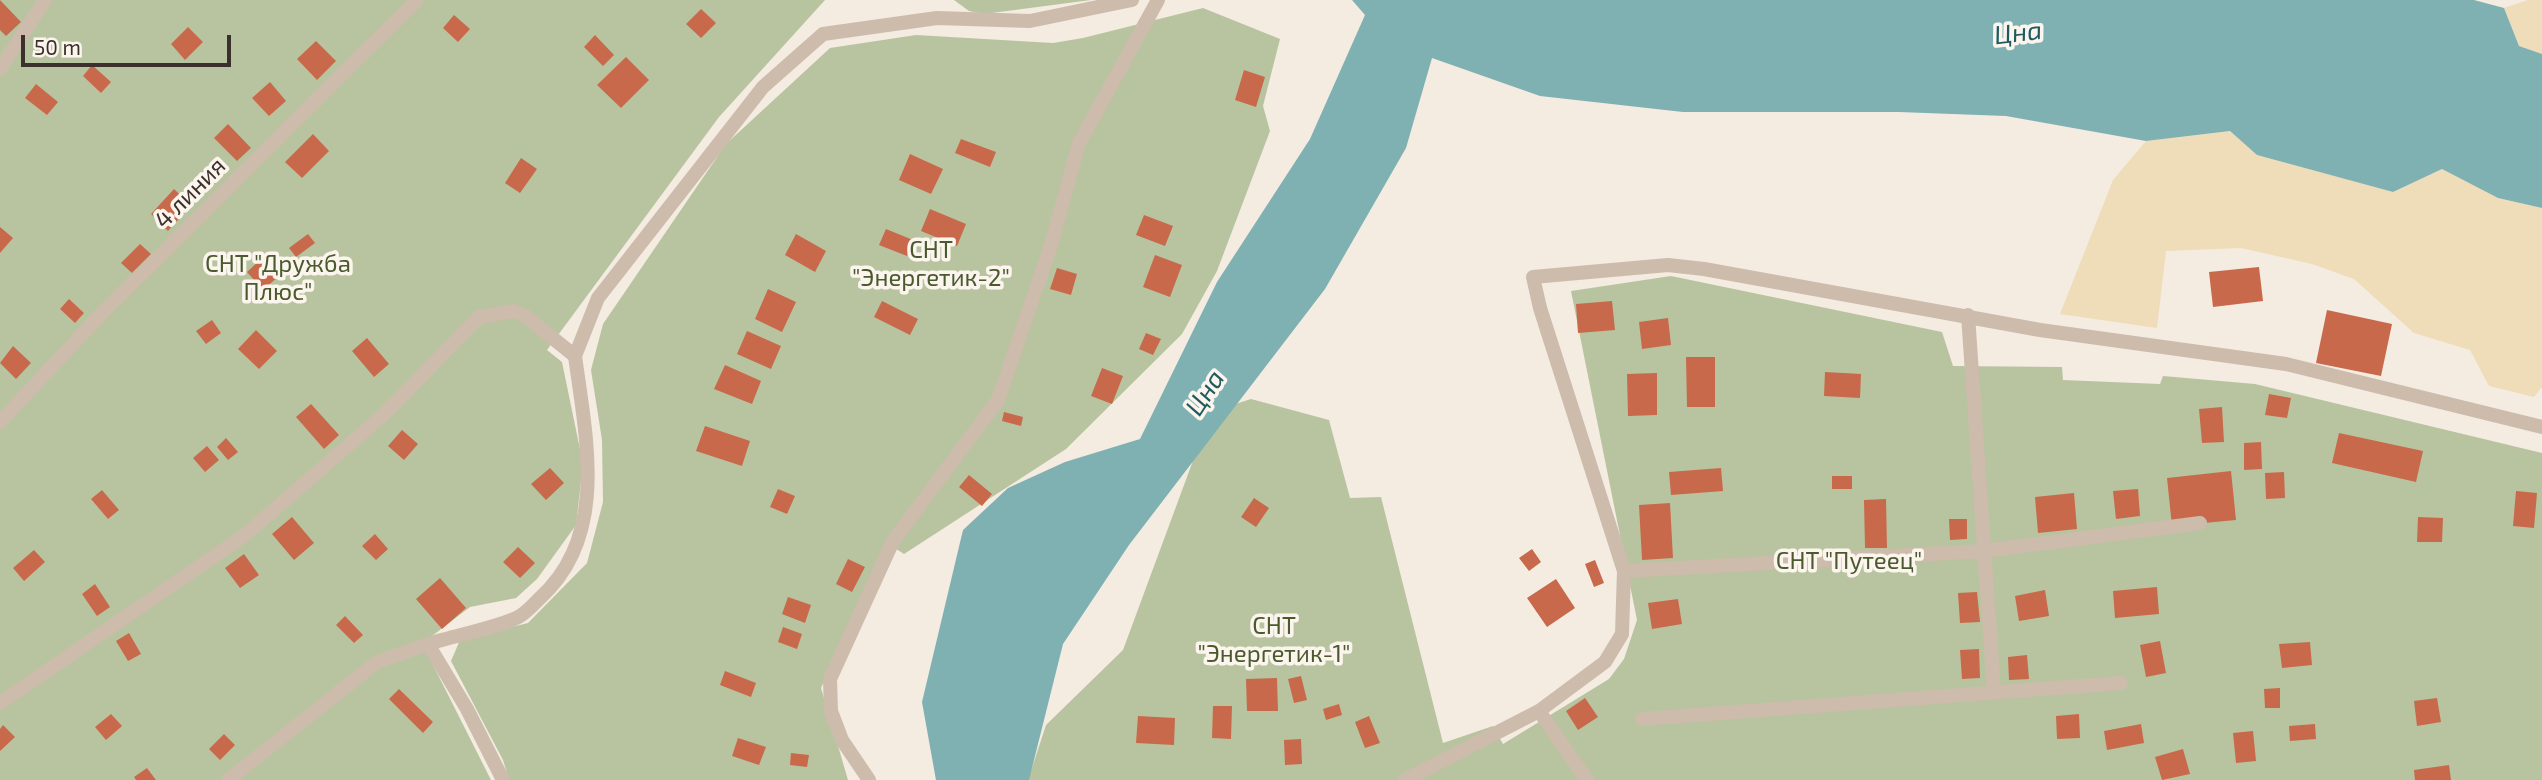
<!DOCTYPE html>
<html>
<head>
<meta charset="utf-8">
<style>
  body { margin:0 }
  #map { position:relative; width:2542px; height:780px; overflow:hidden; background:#f4ebe1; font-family:"Exo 2",sans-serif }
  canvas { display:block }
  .scale { position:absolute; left:21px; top:35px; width:210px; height:32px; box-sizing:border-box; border:4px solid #3b302b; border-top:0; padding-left:9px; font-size:21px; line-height:24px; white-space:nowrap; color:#3b302b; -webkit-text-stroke:5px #fbf5ee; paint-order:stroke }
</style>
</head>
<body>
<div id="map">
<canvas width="2542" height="780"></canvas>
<div class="scale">50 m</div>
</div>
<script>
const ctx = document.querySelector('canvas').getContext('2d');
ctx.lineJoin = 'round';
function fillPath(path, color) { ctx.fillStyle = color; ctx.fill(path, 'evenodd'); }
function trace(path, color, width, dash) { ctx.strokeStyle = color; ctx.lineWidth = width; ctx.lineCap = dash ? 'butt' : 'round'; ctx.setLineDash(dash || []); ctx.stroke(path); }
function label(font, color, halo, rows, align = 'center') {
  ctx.font = font + ' "Exo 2",sans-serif'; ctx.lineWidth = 7; ctx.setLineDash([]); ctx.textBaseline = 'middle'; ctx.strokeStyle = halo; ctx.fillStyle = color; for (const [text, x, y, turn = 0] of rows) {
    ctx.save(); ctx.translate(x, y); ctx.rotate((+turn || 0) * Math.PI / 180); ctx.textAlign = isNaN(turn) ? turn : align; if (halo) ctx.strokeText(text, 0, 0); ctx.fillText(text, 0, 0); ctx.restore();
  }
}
fillPath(new Path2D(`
  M0 0H825L719 117 547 350 562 362 583 464 576 525 537 579 516 598 470 607 428 639 429 657 491 780H0Z
  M954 0H1091L984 14 969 11Z
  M1203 8 1280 39 1263 106 1270 131 1217 271 1182 334 1066 449 904 554 890 545 867 586 821 688 848 780H509L503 760 451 661 460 640 528 623 587 563 603 502 602 440 591 370 603 324 726 144 830 48 916 35 1053 43 1083 38Z
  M1671 276 1942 332 1953 366 2062 367 2063 380 2160 384 2163 376 2255 384 2542 453V780H1028L1046 725 1123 650 1211 412 1251 399 1329 420 1350 498 1381 497 1443 743 1493 726 1503 744 1609 679 1624 659 1637 620 1571 291Z`), '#b8c4a0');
fillPath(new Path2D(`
  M2528 0H2542V54L2519 46 2504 8Z
  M2230 131 2257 155 2393 192 2442 169 2498 198 2542 208V387L2534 397 2489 386 2470 350 2414 333 2354 279 2312 264 2241 248 2166 251 2157 328 2060 314 2113 180 2146 141Z`), '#efdcb8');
fillPath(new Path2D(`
  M1352 0H2474L2504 8 2519 46 2542 54V208L2498 198 2442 169 2393 192 2257 155 2230 131 2146 141 2006 116 1899 112H1683L1540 96 1432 58 1406 148 1325 289 1129 545 1063 644 1029 780H936L922 702 963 530 1008 488 1065 462 1140 439 1217 282 1310 139 1365 15Z`), '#7fb0b2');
fillPath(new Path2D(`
  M0 0 21 22 6 36 0 30Z
  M701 9 716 23 701 38 686 24Z
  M454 15 470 29 458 42 443 28Z
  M188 27 203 42 185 60 171 44Z
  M595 35 614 55 603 66 584 47Z
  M316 41 336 61 317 80 297 59Z
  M626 57 649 80 621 108 597 85Z
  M92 65 111 82 101 93 83 76Z
  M1244 70 1265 77 1256 107 1235 100Z
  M270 82 286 101 269 116 252 98Z
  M36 84 58 102 47 115 25 98Z
  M228 124 251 148 237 161 214 138Z
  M313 134 329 151 302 178 285 162Z
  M961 139 996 152 990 167 955 153Z
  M910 154 943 169 931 194 899 180Z
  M521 158 537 169 520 193 505 183Z
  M174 189 191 205 168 231 151 214Z
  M930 209 966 224 957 246 921 231Z
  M1144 215 1173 226 1165 246 1136 235Z
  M0 227 13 238 0 253Z
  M886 229 913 240 907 256 879 245Z
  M308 234 315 243 296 257 289 248Z
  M796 234 826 251 815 272 785 255Z
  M140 244 151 254 132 273 121 263Z
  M1155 255 1182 265 1170 297 1143 287Z
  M262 258 279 276 263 290 247 272Z
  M2259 267 2263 301 2213 307 2209 272Z
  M1057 268 1077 274 1071 295 1050 289Z
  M768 289 796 302 782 332 755 319Z
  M69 299 84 313 75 323 60 309Z
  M882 301 918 319 910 335 874 317Z
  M1612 301 1615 330 1578 333 1576 304Z
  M2327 310 2392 324 2381 376 2316 363Z
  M1668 318 1671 345 1642 349 1639 322Z
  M212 320 221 333 206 344 196 331Z
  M256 330 277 351 259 369 238 349Z
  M747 331 781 346 771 369 737 354Z
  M1146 333 1161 339 1153 355 1139 349Z
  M367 338 389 364 374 377 352 351Z
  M13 346 31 363 16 379 0 363Z
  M1686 357H1715V407H1687Z
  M725 365 761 381 752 404 714 389Z
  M1102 368 1123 376 1112 404 1091 396Z
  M1825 372 1861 374 1860 398 1824 396Z
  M1657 373V415L1628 416 1627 374Z
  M2269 394 2291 398 2287 418 2265 415Z
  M311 404 339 435 324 449 296 417Z
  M2222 407 2224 442 2202 443 2199 409Z
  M1004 412 1023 417 1021 426 1002 421Z
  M705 426 750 441 742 466 696 451Z
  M402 430 418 444 404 460 388 446Z
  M2339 433 2423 451 2416 482 2332 463Z
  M226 438 238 452 228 460 217 447Z
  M2261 442 2262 469 2244 470V443Z
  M207 446 219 460 205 472 193 458Z
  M550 468 564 483 546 500 531 484Z
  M1721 468 1723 491 1671 495 1669 472Z
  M2231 471 2236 520 2172 526 2167 478Z
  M2284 472 2285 498 2266 499 2265 473Z
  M969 475 992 494 982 506 959 487Z
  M1832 476H1852V489H1832Z
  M778 489 795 496 787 514 770 507Z
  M2138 489 2140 516 2116 519 2113 491Z
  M102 490 119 510 108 519 91 499Z
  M2516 491 2537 493 2534 528 2513 526Z
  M2074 493 2077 529 2038 533 2035 497Z
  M1254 498 1269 508 1256 527 1241 517Z
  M1886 499 1887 548H1865L1864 500Z
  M1670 503 1673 558 1642 560 1639 505Z
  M292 517 314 543 294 560 272 534Z
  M2418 517 2443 518 2442 542H2417Z
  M1949 519H1967V539L1950 540Z
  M375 534 388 549 376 560 362 546Z
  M518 547 535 563 520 578 503 562Z
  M1532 549 1541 562 1529 571 1519 558Z
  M34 550 45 562 24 581 13 568Z
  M244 554 259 575 240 588 225 568Z
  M848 559 865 567 852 592 836 584Z
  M1595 560 1604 583 1594 587 1585 564Z
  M440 578 466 608 442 629 416 599Z
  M1556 579 1575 608 1547 627 1527 598Z
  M95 584 110 607 97 616 82 594Z
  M2157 587 2159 614 2115 618 2113 591Z
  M2045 590 2049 616 2019 621 2015 596Z
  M1977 592 1980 622 1960 623 1958 593Z
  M788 597 811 605 805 623 782 614Z
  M1678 599 1682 624 1652 629 1648 603Z
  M345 616 363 635 354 643 336 625Z
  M783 627 802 634 797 649 778 642Z
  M129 633 141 654 128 661 116 641Z
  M2160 641 2166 673 2146 677 2140 645Z
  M2310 642 2312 665 2282 668 2279 644Z
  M1979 649 1980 678 1962 679 1960 650Z
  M2027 655 2029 679 2009 680 2008 657Z
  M725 671 756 683 751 697 720 685Z
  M1301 676 1307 700 1294 703 1288 679Z
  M1277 678 1278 711H1247L1246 679Z
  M2280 688V708H2265L2264 689Z
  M399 689 433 722 423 733 389 699Z
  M1585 698 1598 717 1578 730 1566 711Z
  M2437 698 2441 722 2417 726 2414 701Z
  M1339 704 1342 715 1326 720 1323 709Z
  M1213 706H1232L1231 739 1212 738Z
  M111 714 122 726 106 740 95 727Z
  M2079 714 2080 738 2057 739 2056 716Z
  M1138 716 1175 718 1174 745 1136 743Z
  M1369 716 1380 743 1365 748 1355 722Z
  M2141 724 2144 743 2107 750 2104 731Z
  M2315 724 2316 739 2290 741 2289 726Z
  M3 725 15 737 0 751V729Z
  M2253 731 2256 761 2236 763 2233 733Z
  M224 734 235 745 220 760 209 749Z
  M738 738 766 747 759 765 732 756Z
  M1301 739 1302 764 1285 765 1284 740Z
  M2183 749 2190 774 2162 780 2155 757Z
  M791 753 809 755 807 767 790 765Z
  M2449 765 2451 780H2415L2414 770Z
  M147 768 156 780H136L134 777Z`), '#c8694b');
trace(new Path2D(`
  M0 69 45 0
  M1968 315 1994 692
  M575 356 598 298 763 87 823 34 937 18 1030 21 1132 0
  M0 422 101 314 417 0
  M1624 571 1984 551 2200 523
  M0 703 245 535 382 416 479 317 513 311 524 315 575 356C586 438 609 536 540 598 534 604 527 612 520 616 504 626 450 637 428 644L467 709 503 780
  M1539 711 1587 780
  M1642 719 2121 683
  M228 780 377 662 428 644
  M869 780 842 740 831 711 830 679 893 541 998 400 1051 245 1079 143 1158 0
  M1405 780 1539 711 1605 662 1622 634 1624 571 1540 308 1533 277 1668 265 1704 269 2040 330 2286 364 2542 427`), '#cdbbac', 14);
label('24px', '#3b302b', '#fbf5ee', [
  ["4 линия",190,193,-45]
]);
label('24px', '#4a5a2e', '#fbf5ee', [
  ["СНТ",931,250],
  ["\"Энергетик-2\"",931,278],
  ["СНТ \"Дружба",278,264],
  ["Плюс\"",278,292],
  ["СНТ \"Путеец\"",1849,561],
  ["СНТ",1274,626],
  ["\"Энергетик-1\"",1274,654]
]);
label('italic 26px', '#1f5a5e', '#fbf5ee', [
  ["Цна",2018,33,-7],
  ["Цна",1205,393,-57]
]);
</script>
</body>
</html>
